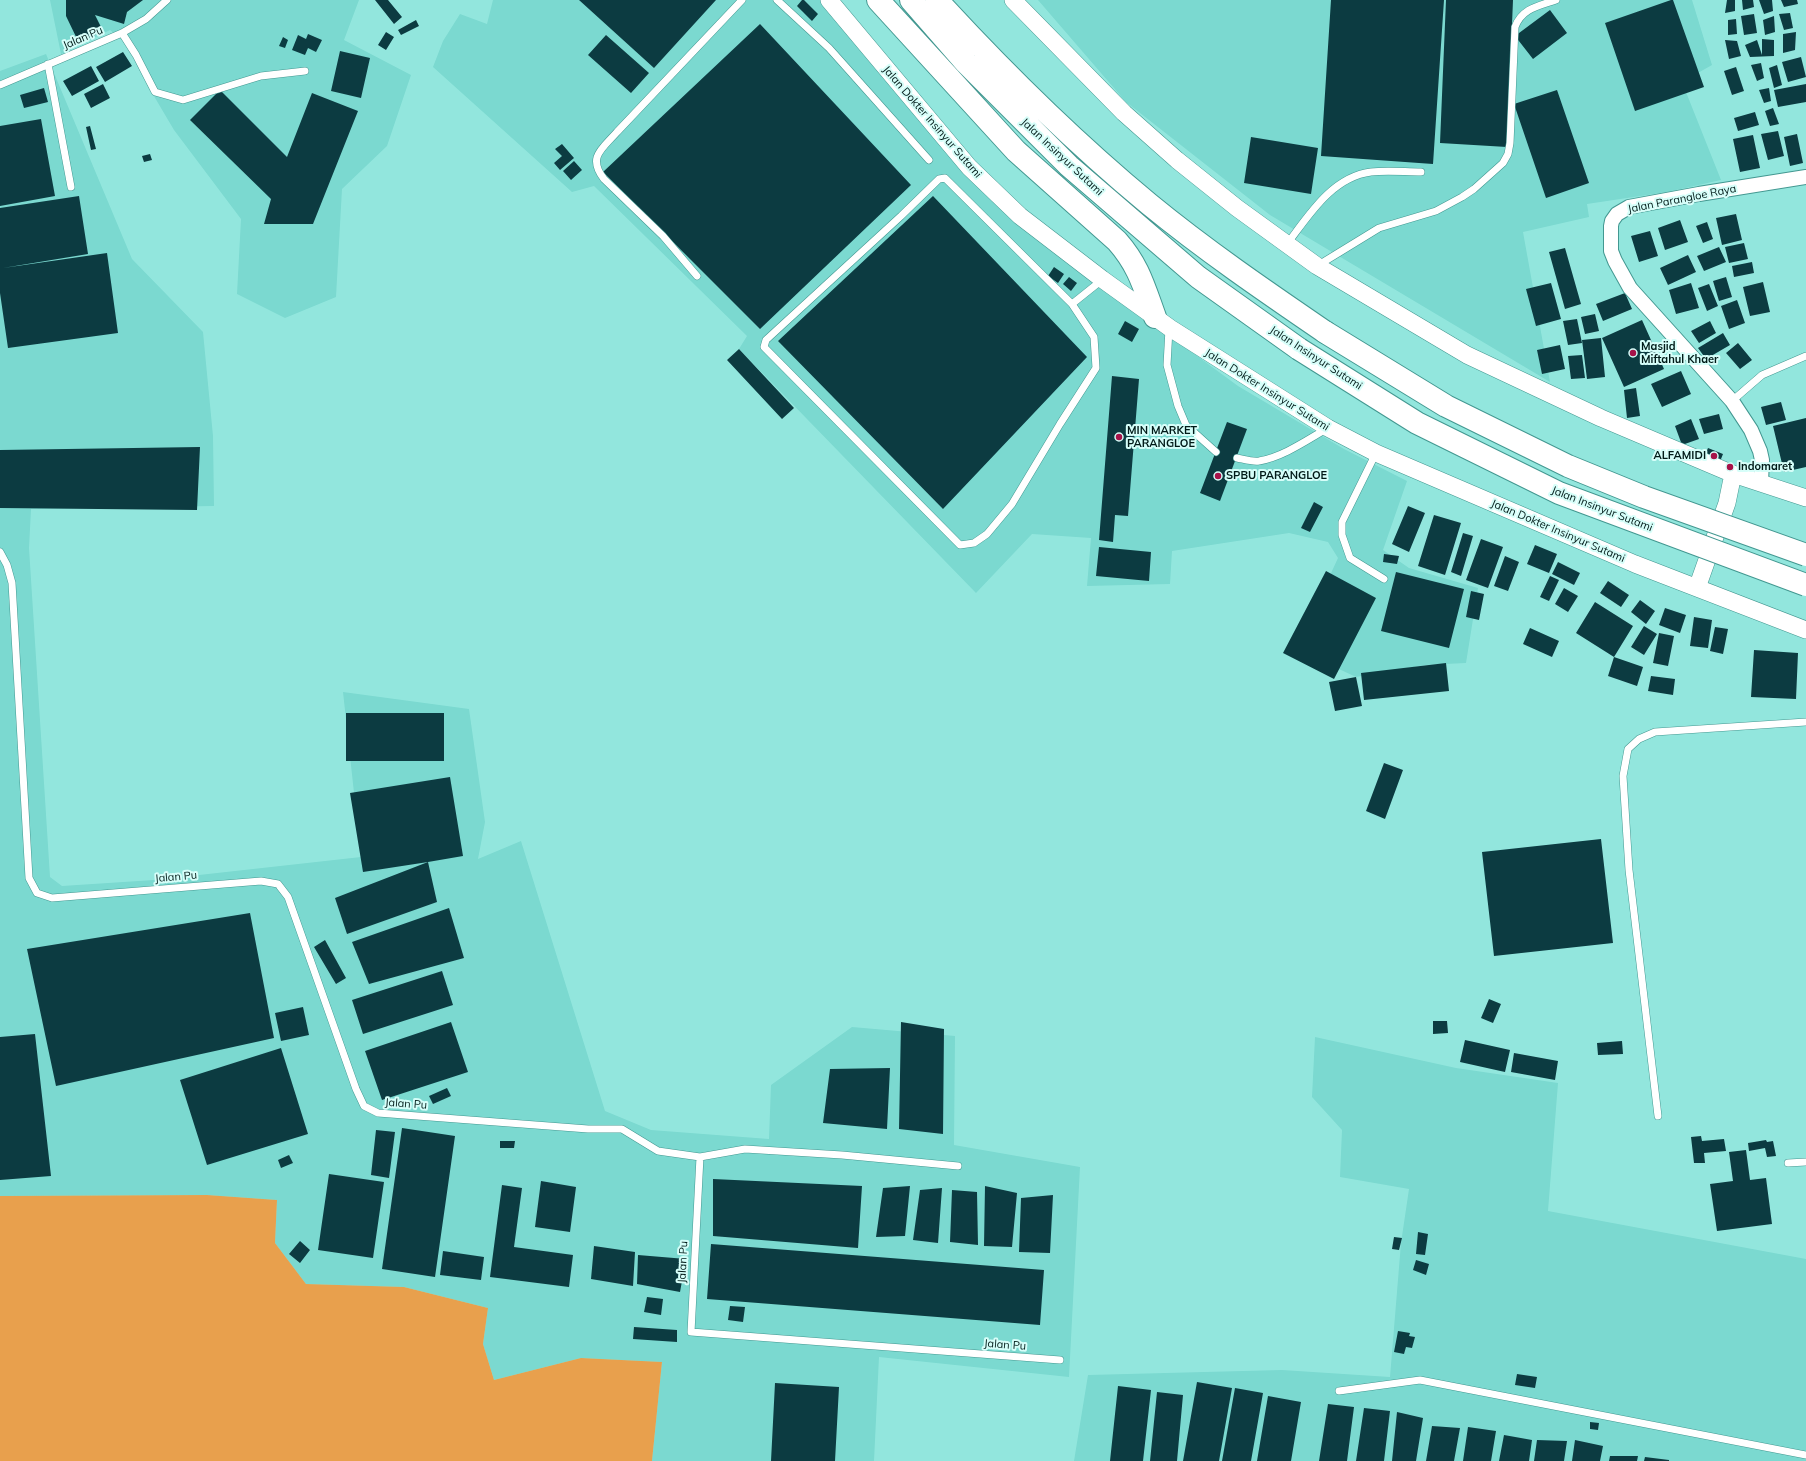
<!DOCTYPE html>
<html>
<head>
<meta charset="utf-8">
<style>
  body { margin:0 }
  canvas { display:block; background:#92e6dd }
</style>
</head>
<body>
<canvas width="1806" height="1461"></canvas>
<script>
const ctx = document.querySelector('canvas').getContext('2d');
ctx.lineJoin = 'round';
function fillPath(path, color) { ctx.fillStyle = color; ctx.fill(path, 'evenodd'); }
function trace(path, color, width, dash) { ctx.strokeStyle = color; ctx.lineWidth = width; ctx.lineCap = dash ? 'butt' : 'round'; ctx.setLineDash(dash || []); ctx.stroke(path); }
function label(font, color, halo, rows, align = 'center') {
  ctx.font = font + ' Mulish,sans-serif'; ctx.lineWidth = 4; ctx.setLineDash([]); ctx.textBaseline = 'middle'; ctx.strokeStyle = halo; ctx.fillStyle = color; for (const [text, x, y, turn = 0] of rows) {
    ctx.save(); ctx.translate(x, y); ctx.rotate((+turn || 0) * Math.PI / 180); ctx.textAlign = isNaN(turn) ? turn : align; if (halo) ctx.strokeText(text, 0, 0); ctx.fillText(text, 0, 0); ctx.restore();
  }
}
fillPath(new Path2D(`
  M50 0H359L344 40 411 75 387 146 342 189 336 297 285 318 237 294 241 219 174 130 148 86 131 47 110 30 61 54Z
  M493 0H823L948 152 1016 223 1238 386 1344 449 1407 481 1383 550 1409 568 1478 588 1466 663 1425 665 1356 677 1296 649 1338 558 1328 542 1289 533 1172 551 1170 584 1087 586 1091 538 1032 534 976 593 739 349 747 336 594 186 572 192 433 67 443 41 460 14 487 24Z
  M1038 0H1692L1712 65 1682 82 1721 180 1667 192 1587 204 1589 217 1523 232 1550 382 1270 215 1126 102Z
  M46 54 132 259 203 332 213 436 214 506 31 509 29 548 50 877 62 886 154 880 361 857 343 692 469 709 485 822 478 859 521 841 605 1111 651 1130 769 1139 771 1085 852 1027 955 1036 954 1145 1080 1167 1069 1377 879 1357 874 1461H652L662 1362 581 1358 494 1380 483 1344 488 1308 404 1287 306 1284 275 1243 277 1200 207 1195 0 1196V71Z
  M1315 1037 1456 1068 1558 1083 1548 1211 1806 1259V1461H1074L1088 1375 1282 1370 1390 1377 1401 1243 1409 1189 1340 1177 1342 1130 1312 1097Z`), '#7bd9d0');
fillPath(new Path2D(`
  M207 1195 277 1200 275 1243 306 1284 404 1287 488 1308 483 1344 494 1380 581 1358 662 1362 652 1461H0V1196Z`), '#e8a04d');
fillPath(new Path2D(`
  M66 0H143L127 12 124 24 95 15 103 31 79 43 66 16Z
  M375 0H388L402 17 394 24Z
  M579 0H716L654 68Z
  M802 0H804L818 14 812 21 797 6Z
  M1331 0H1444L1433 164 1321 156Z
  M1446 0H1513L1507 147 1440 143Z
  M1671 0H1673L1704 87 1635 111 1605 23Z
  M1727 0H1735V11L1725 13Z
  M1742 0H1753L1754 7 1743 10Z
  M1759 0H1772L1773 11 1764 14Z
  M1781 0H1797L1798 4 1784 7Z
  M1550 10 1567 33 1533 59 1515 36Z
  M1790 13 1793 28 1784 30 1779 14Z
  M1754 14 1757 33 1744 35 1741 16Z
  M1774 16 1775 32 1765 35 1763 20Z
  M1736 19 1737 34 1728 35V20Z
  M416 20 419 26 401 35 398 30Z
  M760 24 911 185 760 329 603 172Z
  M386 32 394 37 386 50 378 45Z
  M1796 32 1795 50 1783 53V34Z
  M308 34 322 40 316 52 308 48 305 55 292 50 298 35 306 39Z
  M606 35 649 73 631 93 588 55Z
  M283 37 288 40 285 48 279 46Z
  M1762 39 1774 40V56L1750 57 1745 45 1757 40 1762 55Z
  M1725 40 1737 41 1741 56 1729 59Z
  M340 51 370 58 361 98 331 91Z
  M123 52 132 66 105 82 96 67Z
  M1801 57 1806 77 1788 82 1782 62Z
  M1761 63 1764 78 1757 81 1751 65Z
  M1777 65 1782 85 1774 88 1769 68Z
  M91 66 99 81 72 96 63 81Z
  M1736 67 1744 91 1732 95 1724 71Z
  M103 84 110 98 91 108 84 94Z
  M1806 84V102L1778 107 1774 90Z
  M44 88 48 102 24 108 20 95Z
  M1769 88 1771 101 1764 103 1759 90Z
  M220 90 287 157 312 93 358 111 313 224H264L271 199 190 120Z
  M1557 90 1589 183 1546 198 1514 104Z
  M1773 108 1779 124 1770 126 1765 111Z
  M1755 112 1759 125 1738 131 1734 118Z
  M41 119 55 196 0 206V126Z
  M90 126 96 149 91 150 86 127Z
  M1778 131 1784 156 1768 160 1761 134Z
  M1797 134 1803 163 1790 166 1784 137Z
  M1753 135 1760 168 1740 172 1733 139Z
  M1251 137 1318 148 1311 194 1244 183Z
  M562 144 574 158 560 170 554 163 562 156 555 149Z
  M150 154 152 160 144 162 142 156Z
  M574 161 582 170 571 180 563 171Z
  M79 196 88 254 3 268 107 253 118 333 8 348 0 293V208Z
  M933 196 1087 357 943 509 778 341Z
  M1736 214 1742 240 1722 245 1716 218Z
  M1680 220 1688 242 1665 250 1658 228Z
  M1707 222 1713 239 1703 243 1696 226Z
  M1650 231 1658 256 1639 262 1631 236Z
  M1744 243 1748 259 1729 263 1725 247Z
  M1719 247 1726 262 1704 271 1697 256Z
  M1565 248 1581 304 1565 309 1549 252Z
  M1688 255 1696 272 1668 285 1660 268Z
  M1752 262 1754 273 1734 277 1732 266Z
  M1054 267 1064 274 1058 283 1048 276Z
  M1069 277 1077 283 1071 291 1063 284Z
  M1726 277 1732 297 1719 301 1713 281Z
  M1763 282 1770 312 1750 316 1743 287Z
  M1551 283 1561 319 1536 326 1526 289Z
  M1691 283 1699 308 1676 314 1669 290Z
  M1709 284 1718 306 1707 311 1698 288Z
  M1625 293 1632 309 1603 321 1596 304Z
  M1737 300 1745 323 1729 329 1721 306Z
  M1595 314 1599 331 1585 334 1581 317Z
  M1577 319 1582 343 1568 345 1563 321Z
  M1642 320 1664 369 1624 387 1602 338Z
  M1125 321 1139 329 1132 342 1118 334Z
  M1710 321 1716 333 1699 343 1691 331Z
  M1723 333 1730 345 1706 359 1698 348Z
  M1601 338 1605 377 1587 379 1582 340Z
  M1738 343 1752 360 1740 369 1726 353Z
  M1560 345 1565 369 1542 374 1537 350Z
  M739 349 794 408 782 419 727 360Z
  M1582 355 1585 378 1571 379 1568 356Z
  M1681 371 1691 394 1662 407 1651 384Z
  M1112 376 1139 379 1128 516 1115 515 1113 542 1099 540Z
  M1636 388 1640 416 1627 418 1624 390Z
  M1781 402 1786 420 1766 425 1761 407Z
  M1719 414 1723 429 1704 434 1699 419Z
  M1806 418V467L1784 472 1773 426Z
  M1691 419 1699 439 1682 445 1675 426Z
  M1227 422 1247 429 1220 501 1200 493Z
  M200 447 197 510 0 508V450Z
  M1708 448 1723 454 1719 464 1704 458Z
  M1314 502 1323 507 1310 532 1301 528Z
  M1408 506 1425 513 1409 552 1392 544Z
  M1434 515 1461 523 1445 575 1418 566Z
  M1463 533 1473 536 1461 576 1451 572Z
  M1481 539 1503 547 1488 588 1466 580Z
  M1535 545 1557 554 1549 573 1527 564Z
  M1099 547 1151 552 1149 581 1096 576Z
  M1384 554 1399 556 1397 564 1383 562Z
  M1505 556 1519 562 1508 591 1494 586Z
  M1558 562 1580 573 1574 585 1552 574Z
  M1326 571 1376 598 1334 679 1283 653Z
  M1396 572 1464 589 1449 648 1381 631Z
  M1550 576 1559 580 1549 601 1540 597Z
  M1608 581 1629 595 1621 607 1600 593Z
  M1564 588 1578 596 1568 612 1555 604Z
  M1471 591 1484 594 1479 620 1466 617Z
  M1640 600 1655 611 1646 624 1631 612Z
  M1595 602 1633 626 1614 657 1576 633Z
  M1665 608 1686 615 1680 633 1659 625Z
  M1694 617 1712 620 1708 648 1690 646Z
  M1644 626 1657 634 1644 655 1631 647Z
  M1715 627 1728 629 1723 654 1710 651Z
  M1530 628 1559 641 1552 657 1523 644Z
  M1659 633 1674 636 1668 666 1653 663Z
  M1754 650 1798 653 1796 699 1751 697Z
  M1614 657 1643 667 1637 686 1608 676Z
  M1446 663 1449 691 1364 700 1361 673Z
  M1651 676 1675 679 1673 695 1648 691Z
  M1356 677 1362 706 1335 711 1329 682Z
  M346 713H444V761H346Z
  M1384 763 1403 770 1385 819 1366 811Z
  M450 777 463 856 428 862 437 902 347 934 335 898 428 862 363 872 350 793Z
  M1601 839 1613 943 1494 956 1482 852Z
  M449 908 464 958 369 984 352 942Z
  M250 913 274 1038 56 1086 27 949Z
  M325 940 346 978 336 984 314 947Z
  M442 971 453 1005 363 1034 352 1000Z
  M1489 999 1501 1004 1493 1023 1481 1018Z
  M303 1007 309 1035 281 1041 275 1013Z
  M1433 1021H1447L1448 1033 1433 1034Z
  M451 1022 468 1072 382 1100 365 1051Z
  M901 1022 944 1029 943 1134 899 1129Z
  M35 1034 51 1176 0 1180V1037Z
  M1465 1040 1510 1050 1505 1072 1460 1062Z
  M1622 1041 1623 1054 1598 1055 1597 1043Z
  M281 1048 308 1134 207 1165 180 1080Z
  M1514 1053 1558 1061 1555 1080 1511 1072Z
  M890 1068 887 1129 823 1123 830 1069Z
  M447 1088 451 1096 433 1104 429 1096Z
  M402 1128 455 1136 435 1277 382 1269Z
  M376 1130 395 1132 389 1178 371 1175Z
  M1701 1136 1702 1141 1724 1139 1726 1151 1704 1153 1705 1163H1694L1691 1137Z
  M1766 1140 1767 1142 1773 1141 1776 1156 1767 1157 1765 1148 1749 1151 1748 1143Z
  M500 1141H515L514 1148H500Z
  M1746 1150 1750 1180 1766 1178 1772 1224 1717 1231 1710 1184 1733 1181 1729 1152Z
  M289 1155 293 1163 281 1168 278 1160Z
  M329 1174 384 1182 373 1258 318 1250Z
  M713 1179 862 1186 858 1248 713 1236Z
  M541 1181 576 1187 570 1232 535 1227Z
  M502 1185 522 1188 514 1247 573 1255 569 1287 490 1277Z
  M910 1186 905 1236 876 1237 883 1188Z
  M985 1186 1017 1193 1012 1247 984 1246Z
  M942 1188 938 1243 913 1240 920 1190Z
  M952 1190 977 1192 978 1245 950 1242Z
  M1053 1195 1050 1253 1019 1252 1021 1198Z
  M1418 1232 1428 1234 1425 1255 1416 1254Z
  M1394 1237 1402 1238 1399 1250 1392 1249Z
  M300 1241 310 1250 300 1263 289 1254Z
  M711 1244 1044 1270 1040 1325 707 1299Z
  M594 1246 635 1252 633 1286 591 1279Z
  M443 1251 484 1257 481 1280 440 1275Z
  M638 1255 686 1259 680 1292 637 1284Z
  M1416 1260 1429 1264 1426 1275 1413 1270Z
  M647 1297 663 1299 661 1315 644 1312Z
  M730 1306 745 1307 743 1322 728 1320Z
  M634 1327 677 1330V1342L633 1339Z
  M1398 1331 1410 1333 1409 1336 1415 1337 1412 1348 1406 1347 1404 1354 1394 1352Z
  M1517 1374 1537 1377 1535 1388 1515 1385Z
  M1197 1382 1232 1388 1219 1461H1183Z
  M775 1383 839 1387 835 1461H771Z
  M1118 1386 1151 1390 1143 1461H1110Z
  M1235 1388 1263 1393 1251 1461H1222Z
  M1157 1392 1183 1395 1177 1461H1150Z
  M1268 1396 1301 1402 1291 1461H1257Z
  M1328 1404 1354 1407 1347 1461H1319Z
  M1364 1408 1390 1411 1384 1461H1356Z
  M1397 1412 1423 1418 1416 1461H1392Z
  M1590 1422 1599 1423 1598 1430 1590 1429Z
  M1432 1426 1460 1428 1454 1461H1426Z
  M1468 1427 1496 1431 1491 1461H1463Z
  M1504 1435 1532 1440 1529 1461H1499Z
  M1537 1440 1567 1441 1564 1461H1534Z
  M1575 1440 1603 1446 1600 1461H1572Z
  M1610 1456H1638L1637 1461H1609Z
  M1645 1457 1669 1460V1461H1644Z`), '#0c3b41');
const service = new Path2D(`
  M777 0 829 48 929 160
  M122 33 136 55 155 92 183 100 261 76 305 71
  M48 64 71 187
  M0 85 122 33 146 19 167 0
  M945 178 1072 304 1094 337 1096 368 1060 424 1012 504 987 534 974 543 960 545 764 347 766 340 901 216 939 179Z
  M1287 244C1309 215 1332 177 1371 172 1387 170 1405 172 1421 172
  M1317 266 1379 228 1436 211 1462 197 1474 189 1503 163 1508 154 1510 143 1515 27C1522 8 1539 6 1556 0
  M697 276 663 236 604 179C587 157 602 149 617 132L742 0
  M1072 304 1102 280
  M1169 329 1167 365 1178 406 1186 425 1216 452
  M1732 401 1762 375 1806 356
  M1376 453 1342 522V535L1350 558 1384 579
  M1237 458C1243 459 1252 462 1259 461 1283 457 1307 440 1328 428
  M0 552 7 565 12 583 29 878 37 893 52 898 261 881 278 884 288 897 356 1089 364 1106 378 1113 588 1129H622L658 1151 700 1157 691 1332 1060 1360
  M1658 1116 1629 870 1623 776 1628 749 1639 739 1655 732 1806 722
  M700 1157 745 1149 842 1155 958 1166
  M1788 1163 1806 1162
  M1339 1391 1420 1380 1806 1455`);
const minor = new Path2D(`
  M1761 482 1762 460 1760 451 1751 430 1732 401 1630 288 1615 261 1611 251V226L1612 221 1617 214 1629 207 1699 194 1806 177`);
const tertiary = new Path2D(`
  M829 0 969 167 1020 216 1102 279 1170 328 1328 428 1376 453 1635 564 1806 630
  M1013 0 1124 113 1177 160 1237 208 1317 266 1467 355 1601 418 1733 474 1806 498
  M1697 588 1727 503 1733 474`);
const motorway = new Path2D(`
  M878 0 1016 151 1117 241C1139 266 1144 287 1155 317
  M911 0 966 63 1069 166 1198 277 1299 349
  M937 0C1003 72 1073 141 1149 204 1205 250 1265 291 1325 332`);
trace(service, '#439891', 8);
trace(minor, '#439891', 16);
trace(tertiary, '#439891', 18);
trace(motorway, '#439891', 24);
trace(service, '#fff', 7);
trace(minor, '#fff', 14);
trace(tertiary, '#fff', 17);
trace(motorway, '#fff', 22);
const motorwayBridge = new Path2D(`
  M1325 332 1446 406 1568 466 1644 497 1806 555
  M1299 349 1417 423 1559 493 1806 585`);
trace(motorwayBridge, '#439891', 24, []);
trace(motorwayBridge, '#fff', 22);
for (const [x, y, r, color] of [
  [1633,353,4,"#a71249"],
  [1119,437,4,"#a71249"],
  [1714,456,4,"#a71249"],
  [1730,467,4,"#a71249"],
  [1218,476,4,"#a71249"]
]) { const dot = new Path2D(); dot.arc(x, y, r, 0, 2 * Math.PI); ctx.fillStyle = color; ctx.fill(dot); trace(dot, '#d6fef9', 1.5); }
label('11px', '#011a18', '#d6fef9', [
  ["Jalan Pu",83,38,-23],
  ["Jalan Dokter Insinyur Sutami",932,122,49],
  ["Jalan Insinyur Sutami",1062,157,43],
  ["Jalan Parangloe Raya",1682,199,-11],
  ["Jalan Insinyur Sutami",1316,358,33],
  ["Jalan Dokter Insinyur Sutami",1267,390,32],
  ["Jalan Insinyur Sutami",1602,509,21],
  ["Jalan Dokter Insinyur Sutami",1558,531,23],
  ["Jalan Pu",176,877,-5],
  ["Jalan Pu",406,1104,4],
  ["Jalan Pu",683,1262,-87],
  ["Jalan Pu",1005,1345,4]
]);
label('bold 11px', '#011a18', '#d6fef9', [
  ["Masjid",1641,347],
  ["Miftahul Khaer",1641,360],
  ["MIN MARKET",1127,431],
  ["PARANGLOE",1127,444],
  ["ALFAMIDI",1706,456,"right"],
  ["Indomaret",1738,467],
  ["SPBU PARANGLOE",1226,476]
], 'left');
</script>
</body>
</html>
